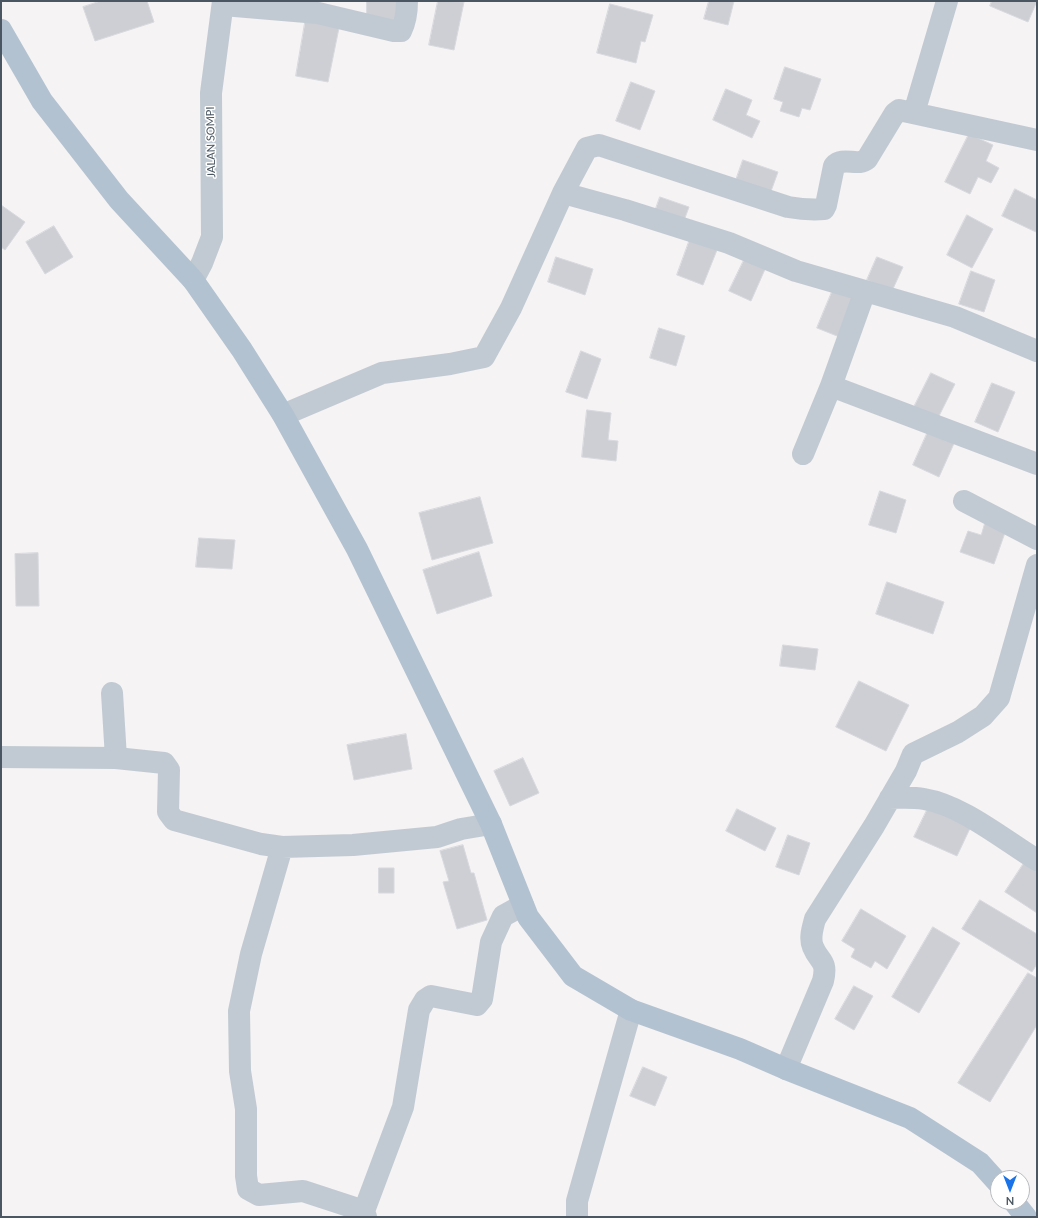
<!DOCTYPE html>
<html>
<head>
<meta charset="utf-8">
<style>
  body { margin:0 }
  #map { position:relative; width:1038px; height:1218px; overflow:hidden; background:#f5f3f3; font-family:Lato,sans-serif }
  canvas { display:block }
  .frame { position:absolute; inset:0; border:2px solid #4a5661; pointer-events:none }
  .north { position:absolute; left:990px; top:1170px; width:40px; height:40px; box-sizing:border-box; background:#fff; border:1px solid #b7bbc0; border-radius:50%; rotate:180deg; font-size:11px; font-weight:700; line-height:16px; text-align:center; color:#4a5661 }
  .north::after { content:''; display:block; margin:auto; width:14px; height:18px; background:#1a73e8; clip-path:polygon(50% 0,100% 100%,50% 72%,0 100%) }
</style>
</head>
<body>
<div id="map">
<canvas width="1038" height="1218"></canvas>
<div class="frame"></div>
<div class="north">N</div>
</div>
<script>
const ctx = document.querySelector('canvas').getContext('2d');
ctx.lineJoin = 'round';
function fillPath(path, color) { ctx.fillStyle = color; ctx.fill(path, 'evenodd'); }
function trace(path, color, width, dash) { ctx.strokeStyle = color; ctx.lineWidth = width; ctx.lineCap = dash ? 'butt' : 'round'; ctx.setLineDash(dash || []); ctx.stroke(path); }
function label(font, color, halo, rows, align = 'center') {
  ctx.font = font + ' Lato,sans-serif'; ctx.lineWidth = 3; ctx.setLineDash([]); ctx.textBaseline = 'middle'; ctx.strokeStyle = halo; ctx.fillStyle = color; for (const [text, x, y, turn = 0] of rows) {
    ctx.save(); ctx.translate(x, y); ctx.rotate((+turn || 0) * Math.PI / 180); ctx.textAlign = isNaN(turn) ? turn : align; if (halo) ctx.strokeText(text, 0, 0); ctx.fillText(text, 0, 0); ctx.restore();
  }
}
const building = new Path2D(`
  M101 1H147L154 22 95 41 83 7Z
  M367 1H401V22H367Z
  M438 1 464 2 454 50 429 45Z
  M709 1H734L728 25 704 19Z
  M992 1H1037L1028 22 990 6Z
  M610 4 653 15 645 42 641 41 636 63 597 53Z
  M306 17 340 23 328 82 296 76Z
  M785 67 821 79 810 110 802 108 799 117 780 111 783 102 774 99Z
  M631 82 655 91 640 130 616 121Z
  M726 89 752 100 746 115 760 121 752 138 713 120Z
  M969 134 993 145 986 161 999 168 991 183 978 177 970 194 945 182Z
  M743 160 778 172 770 194 735 183Z
  M1015 189 1037 200V229L1036 232 1002 216Z
  M660 197 689 207 682 226 653 217Z
  M1 205 25 222 5 250 1 247Z
  M967 215 993 229 972 268 947 255Z
  M54 226 73 257 45 274 26 242Z
  M690 239 717 250 703 285 677 275Z
  M556 257 593 269 585 295 548 282Z
  M877 257 903 267 892 291 867 280Z
  M745 258 766 267 751 301 729 291Z
  M971 271 995 280 984 312 959 304Z
  M834 287 859 298 842 338 817 328Z
  M659 328 685 336 676 366 650 358Z
  M581 351 601 359 587 399 566 392Z
  M931 373 955 384 938 418 914 407Z
  M992 383 1015 392 998 432 975 422Z
  M587 410 611 413 608 440 618 441 616 461 582 457Z
  M930 427 956 439 939 477 913 465Z
  M880 491 906 500 896 533 869 525Z
  M480 497 493 543 432 560 419 513Z
  M986 520 1007 527 994 564 960 552 968 531 981 535Z
  M199 538 235 540 232 569 196 567Z
  M479 552 492 596 437 614 423 570Z
  M38 553 39 606H16L15 554Z
  M887 582 944 602 933 634 876 614Z
  M783 645 818 649 815 670 780 666Z
  M859 681 909 705 886 751 836 727Z
  M406 734 412 769 354 780 347 745Z
  M523 758 539 793 510 806 494 771Z
  M928 808 973 822 957 856 914 837Z
  M737 809 776 828 765 851 726 831Z
  M788 835 810 843 799 875 776 867Z
  M463 845 471 873H474L487 920 457 929 443 882 449 881 440 851Z
  M1026 860 1037 868V913L1005 892Z
  M379 868H394V893H379Z
  M980 900 1037 934V964L1032 972 962 929Z
  M861 909 906 936 887 969 875 961 871 968 851 957 855 949 842 941Z
  M933 927 960 943 919 1013 892 997Z
  M1028 973 1037 978V1025L990 1102 958 1083Z
  M854 986 873 996 854 1030 835 1019Z
  M643 1067 667 1077 655 1106 630 1096Z`);
fillPath(building, '#cdcfd5');
trace(building, '#d7d9de', 1);
trace(new Path2D(`
  M223 5 318 13 394 31H401C406 21 407 12 407 1
  M914 113 947 1
  M563 193 625 210 729 243 796 271 955 317 1037 351
  M831 386 1037 464
  M283 415 382 373 450 364 484 357 511 308 563 193 587 148 599 145 788 207C800 209 812 210 824 209L826 205 834 166C843 156 858 167 867 159L895 113 899 110 1037 140
  M803 454 831 386 865 291
  M964 501 1037 539
  M112 693 116 758
  M1 757 116 758 164 763 169 770 168 812 174 820 261 844 282 847 353 845 437 837 461 829 491 824
  M890 798C901 798 912 797 924 799 962 805 1004 840 1037 860
  M282 847 251 954 239 1011 240 1071 246 1109V1176L248 1189 259 1195 303 1191 364 1211 366 1217
  M786 1069 823 981C828 960 819 962 813 947 809 938 813 927 815 919L874 826 906 771 913 754 958 732 983 716 999 698 1037 565
  M364 1211 403 1107 419 1010 425 1000 431 996 477 1005 482 999 491 942 503 916 523 905
  M577 1217V1201L631 1010`), '#c1cad2', 22);
trace(new Path2D(`
  M193 280 202 263 212 237 211 93 223 1`), '#c1cad2', 22);
trace(new Path2D(`
  M1 30 42 101 119 200 193 280 242 350 283 415 357 549 491 824 528 917 573 976 631 1010 740 1049 786 1069 910 1118 980 1163 998 1183
  M1014 1202 1026 1217`), '#b3c2d1', 22);
label('11px', '#4a5661', '#fff', [
  ["JALAN SOMPI",211,142,-91]
]);
</script>
</body>
</html>
